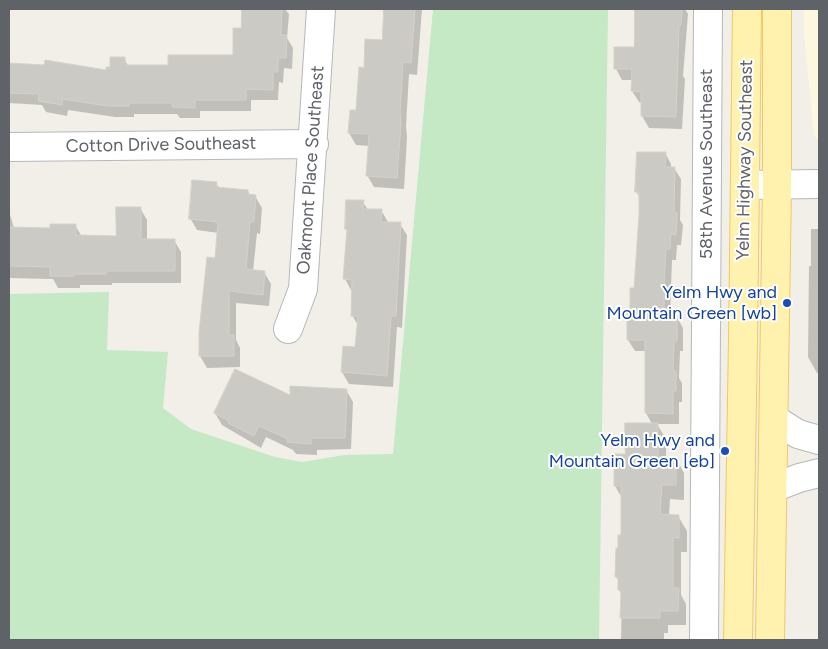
<!DOCTYPE html>
<html>
<head>
<meta charset="utf-8">
<style>
  body { margin:0 }
  #map { position:relative; width:828px; height:649px; overflow:hidden; background:#f1efe8; font-family:Figtree,sans-serif }
  canvas { display:block }
  .frame { position:absolute; inset:0; border:10px solid #5f6368; pointer-events:none }
</style>
</head>
<body>
<div id="map">
<canvas width="828" height="649"></canvas>
<div class="frame"></div>
</div>
<script>
const ctx = document.querySelector('canvas').getContext('2d');
ctx.lineJoin = 'round';
function fillPath(path, color) { ctx.fillStyle = color; ctx.fill(path, 'evenodd'); }
function trace(path, color, width, dash) { ctx.strokeStyle = color; ctx.lineWidth = width; ctx.lineCap = dash ? 'butt' : 'round'; ctx.setLineDash(dash || []); ctx.stroke(path); }
function label(font, color, halo, rows, align = 'center') {
  ctx.font = font + ' Figtree,sans-serif'; ctx.lineWidth = 4; ctx.setLineDash([]); ctx.textBaseline = 'middle'; ctx.strokeStyle = halo; ctx.fillStyle = color; for (const [text, x, y, turn = 0] of rows) {
    ctx.save(); ctx.translate(x, y); ctx.rotate((+turn || 0) * Math.PI / 180); ctx.textAlign = isNaN(turn) ? turn : align; if (halo) ctx.strokeText(text, 0, 0); ctx.fillText(text, 0, 0); ctx.restore();
  }
}
fillPath(new Path2D(`
  M804 9H819V140L814 136 804 35Z`), '#fef7e0');
fillPath(new Path2D(`
  M433 9H608L599 640H9V294L109 292 107 350 168 352 163 408 191 429 275 457 302 462 344 455 393 454Z`), '#c5e8c5');
fillPath(new Path2D(`
  M243 9H285L289 14 287 38 293 48 292 69 284 68 283 83 279 82 278 100H251V111H200V118H180L177 114H134V117H115L68 110 67 116 46 112 42 105 9 103V60L10 64 108 72 124 58 128 66H169L234 56 242 29Z
  M385 9H422L417 75 409 74 406 126 407 137 404 189 374 187 367 175 370 146 356 145 349 133 358 111 365 69 383 41Z
  M636 9H685L688 14 683 76 685 79 682 129 649 128 642 116V103L639 102 632 91 633 80H622L616 69 635 48Z
  M665 153 671 164V168H674L681 179 680 220 683 225 681 245H677L676 260H672L670 317H677L683 328V351H680L679 378 682 383V402H679V424H657L666 439V458H676L684 473V500L670 499 669 516H678L687 531V552H681V595L686 604V625H668V633H664V640H621L622 595 619 590V581L616 577 622 536V498L615 486 626 455 652 424 646 413 647 351H635L628 340 635 289 640 198 636 191Z
  M216 183 219 188 248 191 250 196H255L262 208 260 234 257 233 253 271 264 272 271 284 269 306 236 303V340L240 348V367L207 368 200 356 216 259 219 233 197 230 190 218Z
  M347 201 363 202 368 210H381L388 222 400 224 407 235 402 328 397 327 393 387 349 384 342 372 356 348 358 325 352 315 353 291 351 290 345 279 348 233 346 229Z
  M140 208 147 220V240H174L181 252V283H112V285H80V288H58L53 279 9 278V211L14 228 51 229 75 225 82 237H117Z
  M811 229H819V373H817L808 357 809 266H811Z
  M346 390 353 402 351 449 317 450V455L296 454 293 450 266 437 261 448 222 425 215 413 291 397Z`), '#0003');
const building = new Path2D(`
  M242 9H282L281 35H287L286 58H278V72H273V90L246 89V100H195V108L172 107V103H129V106H108L62 99V105L38 101 39 94 9 93V63L44 65 45 60 106 70V67H110V57H125V65H168V55H233V28H241Z
  M384 9H415L411 63 403 62 400 113 401 124 397 178 366 176 369 134 348 133 350 110H356L359 67 364 68 365 39 382 40Z
  M635 9H682L681 25H679L676 117 641 116V92L631 91 632 69H614V47H634Z
  M637 152H666L665 167H675L674 212 677 213 676 235 671 234 670 249H666L664 285V316H677V341H674L673 371H676V391H673V414L645 413V340H627V310L630 311V288H634L639 215V192H635Z
  M192 180 217 182 216 187 248 190V194L256 195 254 222H250L246 269 265 271 263 295 229 291V335H234V356H199V332L207 257 215 258 218 222 189 219Z
  M346 200H364L363 209H382L381 222H401L396 316H391L387 376 341 372 343 346 355 347 358 316H351L352 280 343 279 347 229H345Z
  M116 207H141V239H175V271H106V274H74V276H50V267L9 266V227L50 228V224H76V235L116 236Z
  M235 369 290 395V386L347 389 345 438H311V444L287 442 288 439 259 426 254 436 228 423 229 421 214 413Z
  M625 423H658V457H676V485H662L660 514 679 515V538H673V588H679L678 611H660V618H620L621 590H618V577H615L616 548H618V535H621V486H614V454H625Z`);
fillPath(building, '#cccac5');
trace(building, '#d6d1c6', 1);
const minor = new Path2D(`
  M9 147 314 144
  M746 185 819 184
  M288 329 303 289 321 9
  M774 419 798 434 819 440
  M773 488 799 478 819 473
  M704 640 708 9`);
const major = new Path2D(`
  M738 640C741 430 746 219 747 9
  M770 640 777 185V9`);
trace(minor, '#b5b8bc', 30);
trace(major, '#f2c960', 30);
trace(minor, '#fff', 28);
trace(major, '#fff2af', 28);
for (const [x, y, r, color] of [
  [787,303,5,"#1a4fb4"],
  [725,451,5,"#1a4fb4"]
]) { const dot = new Path2D(); dot.arc(x, y, r, 0, 2 * Math.PI); ctx.fillStyle = color; ctx.fill(dot); trace(dot, '#fff', 2); }
label('18px', '#5f6368', '#fff', [
  ["Cotton Drive Southeast",161,145,-1],
  ["Yelm Highway Southeast",745,160,-89],
  ["58th Avenue Southeast",707,164,-90],
  ["Oakmont Place Southeast",311,170,-86]
]);
label('18px', '#164399', '#fff', [
  ["Yelm Hwy and",777,293],
  ["Mountain Green [wb]",777,314],
  ["Yelm Hwy and",715,441],
  ["Mountain Green [eb]",715,462]
], 'right');
</script>
</body>
</html>
